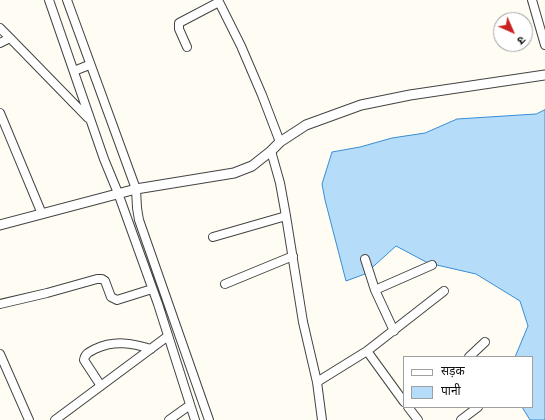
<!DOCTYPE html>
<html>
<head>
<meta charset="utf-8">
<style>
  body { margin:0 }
  #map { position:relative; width:545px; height:420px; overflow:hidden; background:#fffdf3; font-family:"Roboto Serif","Noto Sans Devanagari",serif }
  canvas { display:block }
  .legend { position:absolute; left:403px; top:356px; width:130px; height:52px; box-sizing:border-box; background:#fff; border:1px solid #9f9f9f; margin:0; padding:5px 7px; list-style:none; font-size:12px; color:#101010 }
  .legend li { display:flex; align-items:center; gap:8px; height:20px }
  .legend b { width:20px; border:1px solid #9f9f9f }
  .north { position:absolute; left:493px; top:12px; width:40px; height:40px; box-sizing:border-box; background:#fff; border:1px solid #9f9f9f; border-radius:50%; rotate:135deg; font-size:11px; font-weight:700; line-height:16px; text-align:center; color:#101010 }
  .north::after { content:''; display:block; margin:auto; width:14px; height:18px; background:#c82120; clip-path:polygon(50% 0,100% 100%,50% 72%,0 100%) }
</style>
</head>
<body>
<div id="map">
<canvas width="545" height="420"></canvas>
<ul class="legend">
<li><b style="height:5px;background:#fff"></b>सड़क</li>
<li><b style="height:11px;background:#b5dcf9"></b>पानी</li>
</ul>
<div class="north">उ</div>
</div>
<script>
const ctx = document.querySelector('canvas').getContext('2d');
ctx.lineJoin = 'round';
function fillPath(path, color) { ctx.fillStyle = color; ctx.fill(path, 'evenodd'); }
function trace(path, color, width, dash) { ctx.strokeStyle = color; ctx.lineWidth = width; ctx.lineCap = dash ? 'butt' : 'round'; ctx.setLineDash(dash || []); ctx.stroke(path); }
const water = new Path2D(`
  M545 110V420H530L522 407H532V357H515L528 326 520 301 476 274 428 263 396 246 365 274 346 281 325 200 322 184 332 152 360 147 392 138 425 133 457 119 536 114Z`);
fillPath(water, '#b5dcf9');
trace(water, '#388dd4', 1);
const minor = new Path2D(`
  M49 0 104 159 118 193 158 304 195 420
  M67 0 136 189 137 208 139 220 209 420
  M218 0 241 46 262 95 280 142
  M532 0 545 45
  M0 28 10 38
  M0 43 10 38 88 118
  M187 47 179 29V23L219 2
  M74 71 89 65
  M0 113 42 214
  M271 151 280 183 286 216 303 322 317 382 322 420
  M213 237 286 216
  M365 259 375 290 394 331
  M225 284 293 256
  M375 290 432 265
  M0 304 47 293 97 279H102L105 281 111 297 117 300 152 289
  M367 351 404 402
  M0 354 29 420
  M469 357 485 342
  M317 382 367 351 444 291
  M101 386 84 360C85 354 89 352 95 349 114 340 132 343 151 349
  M408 407 418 420
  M55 420 168 336
  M169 420 190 405
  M461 420 478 407`);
const tertiary = new Path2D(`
  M0 225 136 189 234 173 252 166 271 151 280 142 306 125 361 105 410 95 545 75`);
trace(minor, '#434343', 10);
trace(tertiary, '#434343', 11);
trace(minor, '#fff', 8);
trace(tertiary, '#fff', 9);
</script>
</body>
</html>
